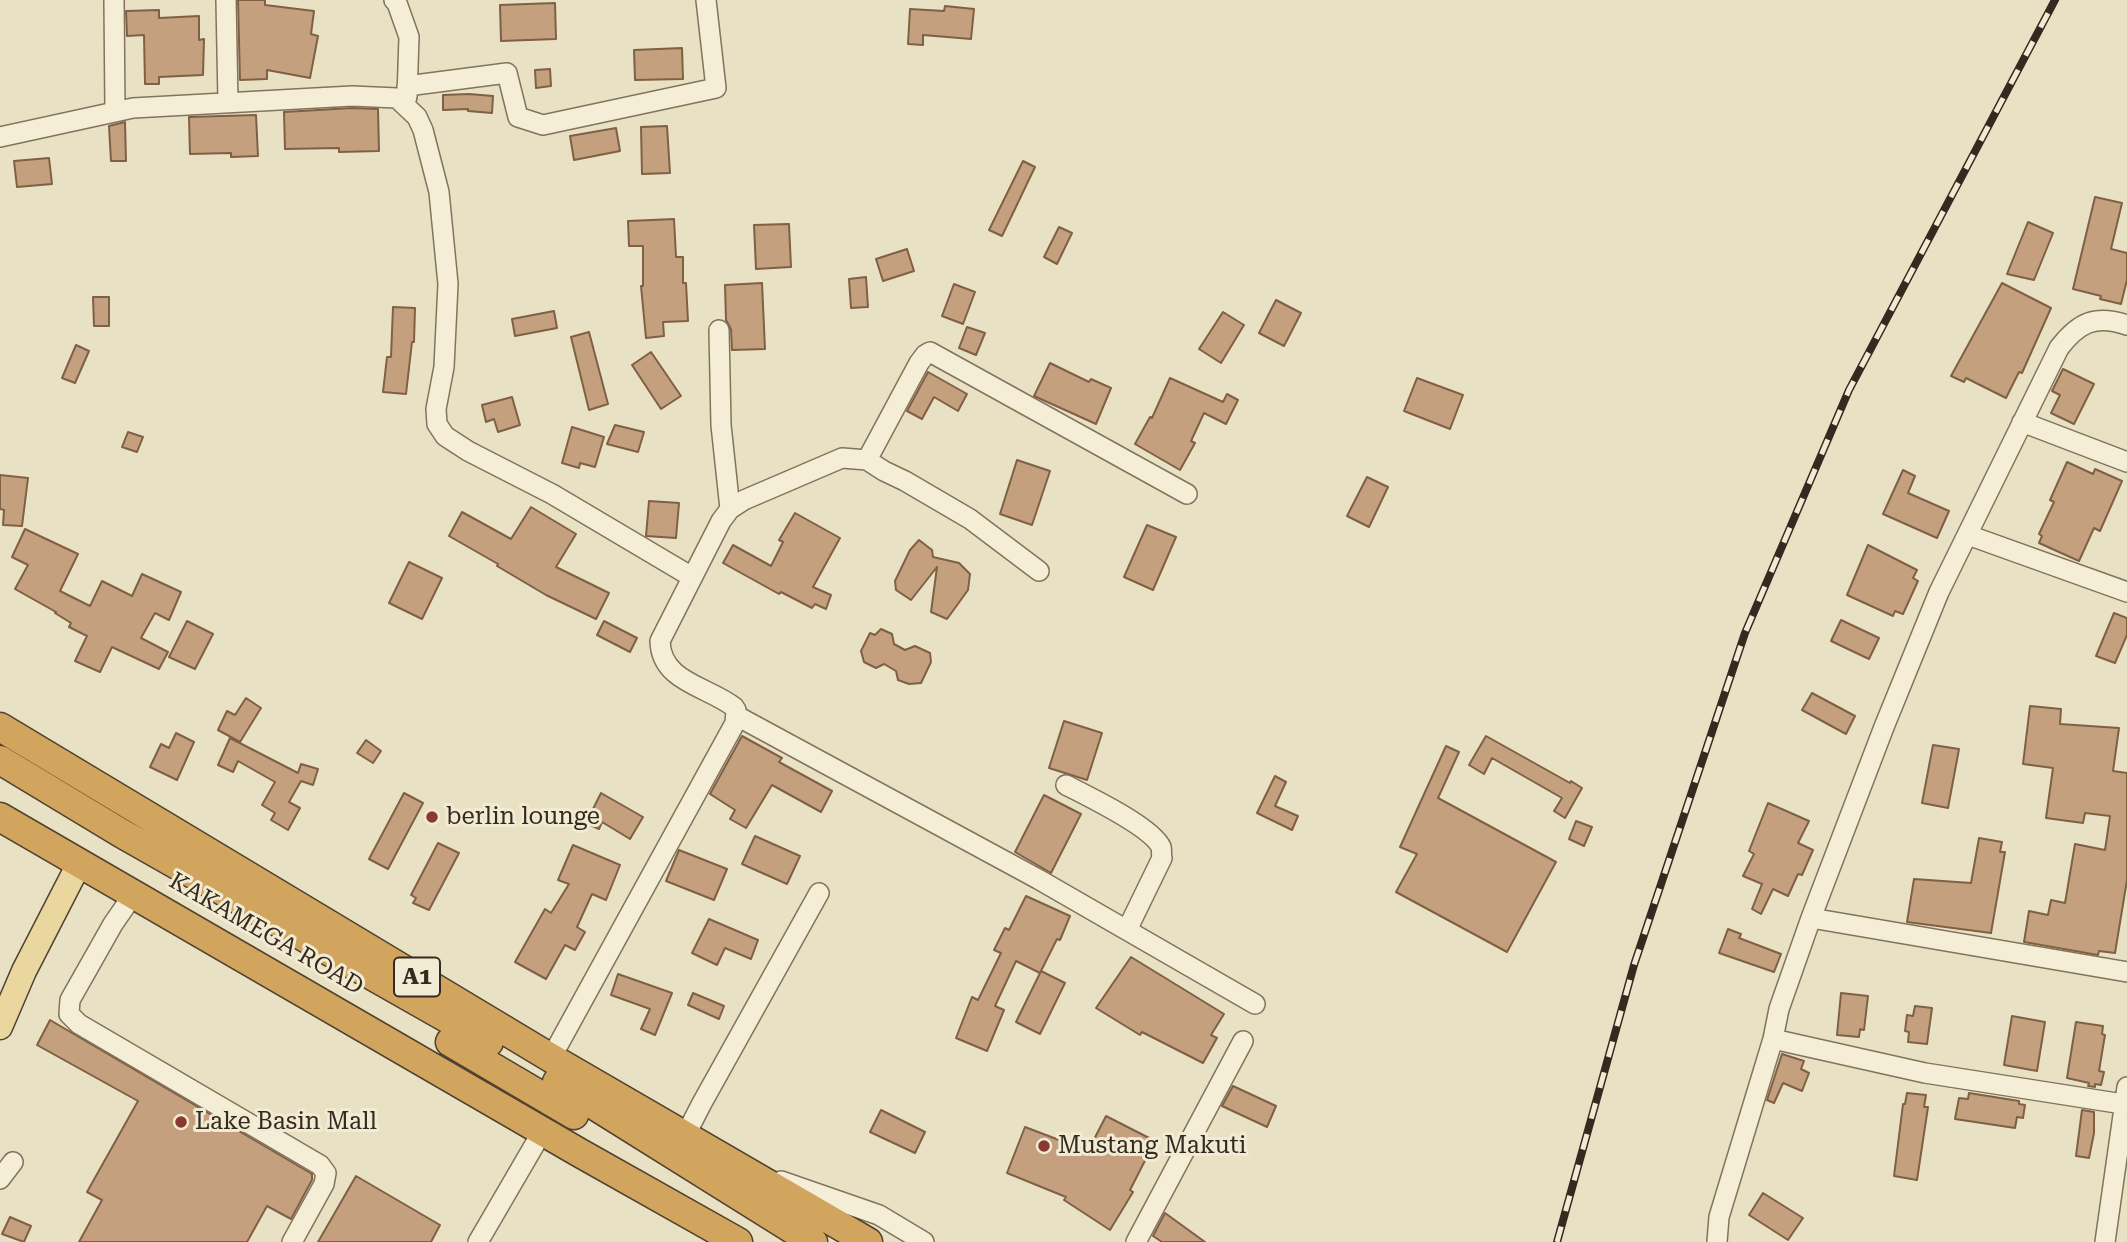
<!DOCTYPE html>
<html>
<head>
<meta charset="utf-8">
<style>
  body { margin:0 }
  canvas { display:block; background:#e9e1c4 }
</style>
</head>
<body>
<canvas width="2127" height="1242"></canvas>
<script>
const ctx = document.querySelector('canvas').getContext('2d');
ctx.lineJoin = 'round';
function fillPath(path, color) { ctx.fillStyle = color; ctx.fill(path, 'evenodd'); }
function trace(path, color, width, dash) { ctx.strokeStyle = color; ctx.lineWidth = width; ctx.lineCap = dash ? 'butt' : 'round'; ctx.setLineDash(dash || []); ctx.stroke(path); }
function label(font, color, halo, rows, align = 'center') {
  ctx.font = font + ' "Roboto Serif",serif'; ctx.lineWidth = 6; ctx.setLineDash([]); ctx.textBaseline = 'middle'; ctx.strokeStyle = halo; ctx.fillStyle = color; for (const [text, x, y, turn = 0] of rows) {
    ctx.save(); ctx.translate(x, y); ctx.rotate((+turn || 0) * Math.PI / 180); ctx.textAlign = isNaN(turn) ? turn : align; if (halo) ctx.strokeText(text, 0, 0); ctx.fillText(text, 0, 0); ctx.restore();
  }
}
const building = new Path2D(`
  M238 0H265V5L314 11 311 34 318 36 310 78 267 70V79L240 80Z
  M555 3 556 39 501 41 500 5Z
  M945 6 974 9 971 39 923 35V45L908 44 910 9 944 11Z
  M159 10V18L199 16V40L204 39 203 75 159 77V84H145L144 35 127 36 126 11Z
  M682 48 683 79 635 80 634 50Z
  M550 69 551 86 536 88 535 70Z
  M469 94 493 96 492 113 468 111V109L443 110V95Z
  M352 108 378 109 379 151 339 152V148L285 149 284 112Z
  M256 115 258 156 231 157V153L190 154 189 117Z
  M125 122 126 161H111L109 126Z
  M667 126 670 173 642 174 641 127Z
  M616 128 620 151 574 160 570 136Z
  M49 158 52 184 17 187 14 161Z
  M1023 161 1035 167 1002 236 989 230Z
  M2095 197 2122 203 2111 249 2127 253V280L2121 304 2100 299 2101 296 2073 289Z
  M674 219 676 257H683V283H686L688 321 663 322 664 336 646 338 641 286H643V246H629L628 221Z
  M2028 222 2053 233 2034 280 2007 274Z
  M789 224 791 267 756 269 754 225Z
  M1059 227 1072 233 1057 264 1044 257Z
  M907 249 914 271 883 281 876 259Z
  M866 277 868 307 851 308 849 279Z
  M762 283 765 349 732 350 731 329 726 320 725 285Z
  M2002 283 2051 308 2022 373 2019 372 2006 398 1966 378 1964 382 1951 376Z
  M954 284 975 292 963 324 942 316Z
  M93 297H109V326H94Z
  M1276 300 1301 313 1284 346 1259 333Z
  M393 307 415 308 414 342H412L406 394 383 392 387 357H391Z
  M554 311 557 328 515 336 512 319Z
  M1223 312 1244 325 1221 363 1199 349Z
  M967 327 985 333 976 355 959 348Z
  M589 332 608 404 589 410 571 337Z
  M76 345 89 351 75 383 62 378Z
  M651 352 681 396 661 409 632 365Z
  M1050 363 1089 382 1091 379 1111 388 1096 424 1034 396Z
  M2063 369 2094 384 2074 424 2051 413 2060 395 2052 391Z
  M928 372 967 394 958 411 934 397 922 419 907 411Z
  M1170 378 1223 402 1227 394 1238 400 1226 424 1204 413 1191 441 1195 443 1180 470 1135 444 1150 417 1152 418Z
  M1417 378 1463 395 1450 429 1404 411Z
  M512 397 520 425 498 432 494 419 486 422 482 405Z
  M615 425 644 432 638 452 607 444Z
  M572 427 604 437 595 467 580 463 579 468 562 463Z
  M128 432 143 437 137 452 122 447Z
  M1017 460 1050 471 1032 525 1000 514Z
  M2067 462 2093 474 2095 469 2122 481 2100 531 2094 528 2079 561 2039 543 2042 536 2039 534 2054 502 2050 500Z
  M1903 470 1915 476 1908 493 1949 511 1937 538 1883 514Z
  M0 475 28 478 22 526 3 525 4 510 0 509Z
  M1367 477 1388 487 1369 527 1347 516Z
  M649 501 679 503 676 538 646 536Z
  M531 507 576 534 556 567 609 593 596 619 546 595 497 566 498 564 449 536 462 512 511 539Z
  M795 513 840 538 813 587 831 595 826 609 815 604 812 608 781 592 779 594 723 563 733 545 771 566 783 542 779 540Z
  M1147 525 1176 537 1153 590 1124 577Z
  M25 529 78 554 60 591 90 606 102 581 132 596 142 574 181 592 169 620 155 613 141 638 168 652 159 669 112 647 100 672 75 661 87 636 69 627 71 623 55 613 56 612 15 589 28 565 12 557Z
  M919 540 932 550 933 557 959 563 970 574 968 590 947 619 931 612 937 567 911 600 896 590 895 581 910 550Z
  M1868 545 1917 570 1913 578 1918 581 1903 614 1895 611 1893 616 1847 595Z
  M409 562 442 578 422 619 389 603Z
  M2114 613 2127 618V635L2115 663 2096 656Z
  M1841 620 1879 638 1869 659 1831 641Z
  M187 621 213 634 195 669 169 657Z
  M604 621 637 638 630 652 597 635Z
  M881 629 892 634 894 644 905 650 915 646 930 653 931 662 921 683 909 684 898 680 896 671 884 664 876 668 864 662 861 651 870 633 875 635Z
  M1812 693 1855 716 1846 734 1802 710Z
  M246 698 261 708 240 742 218 730 227 711 235 715Z
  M2030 706 2061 709 2060 724 2119 728 2113 771 2127 773V880L2115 953 2099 951 2098 955 2024 942 2029 911 2048 915 2051 900 2065 903 2075 844 2105 850 2110 816 2085 813 2083 823 2046 818 2053 768 2023 764Z
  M1064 721 1102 733 1087 780 1049 768Z
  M176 733 194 742 177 780 150 767 161 744 169 748Z
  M742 736 782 758 779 762 832 791 821 812 772 785 746 828 730 819 735 810 710 794Z
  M1486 736 1570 783 1571 781 1582 788 1565 818 1554 811 1562 798 1492 758 1484 774 1469 765Z
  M230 738 298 773 301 764 318 769 313 785 301 781 289 802 300 808 288 830 271 820 275 813 262 805 275 782 238 761 233 772 218 765Z
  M366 740 381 751 373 763 357 753Z
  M1933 745 1959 749 1948 808 1922 803Z
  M1446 746 1459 752 1438 798 1556 862 1507 952 1396 892 1417 854 1400 847Z
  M1275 776 1286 782 1275 806 1298 816 1292 830 1257 813Z
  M404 793 423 803 388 869 369 859Z
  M601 793 643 817 630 839 602 822 599 829 586 823Z
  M1044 795 1081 814 1051 873 1015 852Z
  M1768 803 1809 821 1798 843 1813 850 1802 875 1798 874 1788 896 1773 889 1761 914 1752 909 1762 884 1743 876 1754 854 1749 851Z
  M1576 821 1592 827 1584 846 1569 839Z
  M755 836 800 856 787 884 742 864Z
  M1979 838 2002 842 2000 852H2005L1991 933 1907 922 1914 879 1971 883Z
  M438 843 459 853 429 910 413 903 416 898 411 895Z
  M573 845 620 865 606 900 592 894 577 927 585 932 575 950 565 945 546 979 515 962 545 909 551 913 569 884 558 880Z
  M679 850 727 869 714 900 666 881Z
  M1026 896 1070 916 1060 940 1057 939 1040 973 1016 961 995 1006 1004 1010 987 1051 956 1038 972 997 978 1000 1001 953 994 950 1005 928 1009 930Z
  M709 919 758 940 751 959 725 948 717 965 692 953Z
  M1728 929 1741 934 1739 938 1781 954 1774 972 1719 953Z
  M1131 957 1224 1014 1211 1035 1217 1038 1203 1063 1142 1032 1140 1035 1096 1008Z
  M1041 971 1065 983 1040 1034 1016 1022Z
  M618 974 672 993 655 1035 641 1029 650 1009 611 995Z
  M693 993 724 1006 719 1019 688 1005Z
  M1841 993 1868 996 1864 1030 1860 1029 1859 1037 1837 1035Z
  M1915 1006 1932 1008 1927 1044 1908 1042 1909 1032 1905 1031 1907 1015 1913 1016Z
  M2012 1016 2045 1022 2037 1071 2004 1065Z
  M50 1020 312 1174V1180L291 1219 267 1206 247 1242H79L102 1200 87 1192 138 1101 37 1045Z
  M2076 1022 2103 1026 2102 1034 2105 1035 2099 1071 2104 1072 2101 1085 2095 1084V1087L2088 1086 2089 1083 2067 1078Z
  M1782 1054 1804 1061 1801 1069 1809 1073 1802 1091 1783 1083 1774 1103 1767 1100Z
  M1233 1086 1276 1106 1267 1127 1222 1106Z
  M1907 1093 1926 1095 1924 1107H1928L1917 1180 1894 1176 1903 1104H1905Z
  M1969 1093 2019 1101V1104L2025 1105 2023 1118 2017 1117 2015 1128 1955 1119 1959 1098 1968 1099Z
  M881 1110 925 1132 915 1153 870 1132Z
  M2082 1110 2094 1112V1133L2089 1158 2076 1156Z
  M1106 1116 1155 1141 1130 1190 1133 1192 1110 1230 1064 1200 1066 1197 1007 1173 1025 1127 1088 1151Z
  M356 1176 440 1225 431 1242H318Z
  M1763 1193 1803 1218 1788 1240 1749 1215Z
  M1165 1213 1205 1242H1162L1153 1236Z
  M10 1217 31 1226 24 1242 2 1234Z`);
fillPath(building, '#c4a07e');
trace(building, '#7f6045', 2);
const minor = new Path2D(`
  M114 0 115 111
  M226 0 228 102
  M394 0 397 3 409 37 407 97
  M407 86 507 73 518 117 543 125 716 88 706 0
  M0 137 133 108 352 96 397 98 417 117 423 130 439 192 448 284 444 367 436 409 437 424 445 436 468 451 552 494 692 577
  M719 330 721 425 730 509
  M2022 422 2127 462
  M867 460 919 363 925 355 930 352 1187 494
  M1968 535 2127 592
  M737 716 1038 879 1255 1004
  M1066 785C1087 796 1151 826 1161 847 1162 849 1161 855 1162 858L1127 930
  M133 895 113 924 70 1000 69 1014 79 1024 320 1165 326 1173 324 1184 292 1242
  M1811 918 2127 972
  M551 1058 735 723 736 710 734 707C707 686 661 682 660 641L721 521 730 509 744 500 842 458 867 460 884 471 905 481 970 519 1039 571
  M2123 1104 1925 1073 1773 1039 1779 1009 1811 918 1884 727 1939 592 2059 348C2078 323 2095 314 2127 325
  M685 1136 702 1103 819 893
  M0 1179 13 1162
  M781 1181 879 1215 924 1242
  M478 1242 542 1132
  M1136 1242 1243 1041
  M1717 1242 1719 1217 1773 1039
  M2105 1242 2127 1087`);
const major = new Path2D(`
  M0 1027 24 971 80 862`);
const highway = new Path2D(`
  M0 727 551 1058 868 1242
  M0 760 121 833 489 1042
  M0 817 580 1153 738 1242
  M450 1042 574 1115
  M557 1082 813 1242`);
trace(minor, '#82735c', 22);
trace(major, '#504130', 27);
trace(highway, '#504130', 31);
trace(minor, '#f5eed6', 19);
trace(major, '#e9d79f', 24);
trace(highway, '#d1a55d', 28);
const rail = new Path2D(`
  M1557 1242 1634 965 1745 633 1849 390 2055 0`);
trace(rail, '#342a1f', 8);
trace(rail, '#f2ebd3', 5, [16]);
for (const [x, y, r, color] of [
  [432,817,7,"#8b3832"],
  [181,1122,7,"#8b3832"],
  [1044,1146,7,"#8b3832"]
]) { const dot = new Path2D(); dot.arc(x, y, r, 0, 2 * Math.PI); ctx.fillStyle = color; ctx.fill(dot); trace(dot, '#f2ebd3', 2.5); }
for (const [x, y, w] of [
  [417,977,46]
]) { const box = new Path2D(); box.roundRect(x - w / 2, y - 19.5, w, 39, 5); ctx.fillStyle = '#f2ebd3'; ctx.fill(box); trace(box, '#342a1f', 2); }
label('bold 23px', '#342a1f', null, [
  ["A1",417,977]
]);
label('24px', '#342a1f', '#f2ebd3', [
  ["berlin lounge",446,817],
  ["Lake Basin Mall",195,1122],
  ["Mustang Makuti",1058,1146]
], 'left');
label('24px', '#342a1f', '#f2ebd3', [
  ["KAKAMEGA ROAD",266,934,30]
]);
</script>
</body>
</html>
